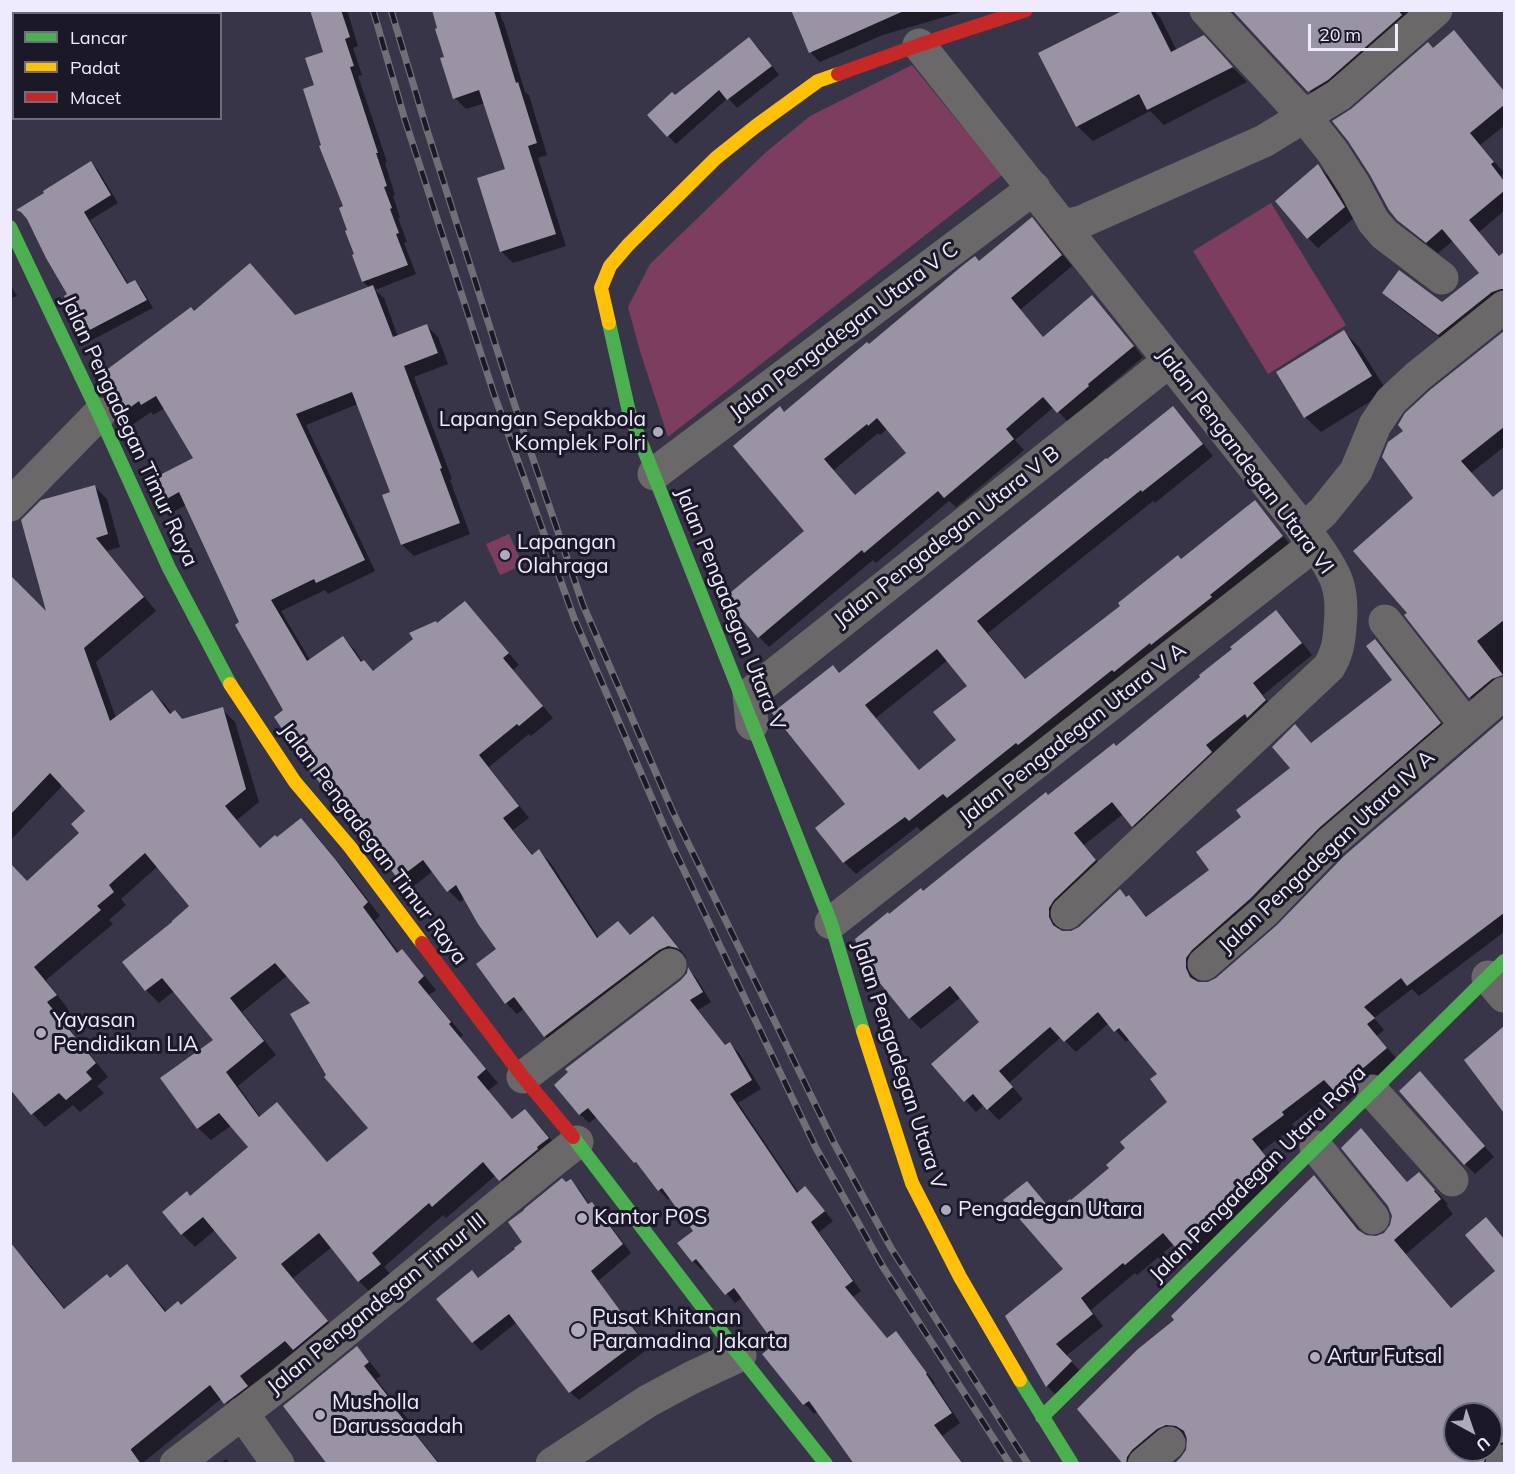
<!DOCTYPE html>
<html>
<head>
<meta charset="utf-8">
<style>
  body { margin:0 }
  #map { position:relative; width:1515px; height:1474px; overflow:hidden; background:#393548; font-family:Mulish,sans-serif }
  canvas { display:block }
  .frame { position:absolute; inset:0; border:12px solid #eeebfe; pointer-events:none }
  .legend { position:absolute; left:12px; top:12px; width:210px; height:108px; box-sizing:border-box; background:#1b1828; border:2px solid #6f6c7e; margin:0; padding:8px 10px; list-style:none; font-size:18px; color:#eeebfe }
  .legend li { display:flex; align-items:center; gap:12px; height:30px }
  .legend b { width:30px; border:2px solid #6f6c7e }
  .north { position:absolute; left:1443px; top:1402px; width:60px; height:60px; box-sizing:border-box; background:#1b1828; border:2px solid #6f6c7e; border-radius:50%; rotate:140deg; font-size:16px; font-weight:700; line-height:24px; text-align:center; color:#eeebfe }
  .north::after { content:''; display:block; margin:auto; width:21px; height:27px; background:#afabbe; clip-path:polygon(50% 0,100% 100%,50% 72%,0 100%) }
  .scale { position:absolute; left:1308px; top:24px; width:90px; height:27px; box-sizing:border-box; border:3px solid #eeebfe; border-top:0; padding-left:8px; font-size:18px; line-height:21px; white-space:nowrap; color:#eeebfe; -webkit-text-stroke:4px #1b1828; paint-order:stroke }
</style>
</head>
<body>
<div id="map">
<canvas width="1515" height="1474"></canvas>
<div class="frame"></div>
<ul class="legend">
<li><b style="height:8px;background:#4caf50"></b>Lancar</li>
<li><b style="height:8px;background:#ffc107"></b>Padat</li>
<li><b style="height:8px;background:#c62828"></b>Macet</li>
</ul>
<div class="north">U</div>
<div class="scale">20 m</div>
</div>
<script>
const ctx = document.querySelector('canvas').getContext('2d');
ctx.lineJoin = 'round';
function fillPath(path, color) { ctx.fillStyle = color; ctx.fill(path, 'evenodd'); }
function trace(path, color, width, dash) { ctx.strokeStyle = color; ctx.lineWidth = width; ctx.lineCap = dash ? 'butt' : 'round'; ctx.setLineDash(dash || []); ctx.stroke(path); }
function label(font, color, halo, rows, align = 'center') {
  ctx.font = font + ' Mulish,sans-serif'; ctx.lineWidth = 6; ctx.setLineDash([]); ctx.textBaseline = 'middle'; ctx.strokeStyle = halo; ctx.fillStyle = color; for (const [text, x, y, turn = 0] of rows) {
    ctx.save(); ctx.translate(x, y); ctx.rotate((+turn || 0) * Math.PI / 180); ctx.textAlign = isNaN(turn) ? turn : align; if (halo) ctx.strokeText(text, 0, 0); ctx.fillText(text, 0, 0); ctx.restore();
  }
}
fillPath(new Path2D(`
  M912 65 1002 175 668 437 640 351 628 307 650 264 765 153 810 116Z
  M1271 203 1346 325 1268 374 1193 251Z
  M509 534 523 565 500 575 486 544Z`), '#7c3d5e');
fillPath(new Path2D(`
  M36 10H224L219 14H38Z
  M312 10H347L358 46 353 48 362 75 358 76 387 162 385 163 395 195 393 196 400 218H398L407 242 404 243 416 274 375 290 384 298 398 337 427 326 438 337 448 364 414 377 452 479 450 480 470 534 414 556 402 545 384 496 392 492 358 404 306 425 375 571 328 594 325 590 281 611 310 660 343 638 354 649 363 663 364 662 374 672 438 625 465 603 476 614 519 665 513 670 553 718 531 736 529 734 489 767 529 818 513 830 533 855 539 851 550 862 599 938 631 936 653 918 664 929 687 958 680 957 556 1047 545 1036 525 1008 517 1014 506 1003 498 949 465 898 460 902 449 891 433 871 410 889 399 878 285 711 186 505 175 511 164 500 195 459 165 408 153 415 151 412 132 425 121 414 194 312 250 265 296 317 370 288 363 282 354 256 356 255 316 86 325 53Z
  M433 10H499L502 20 504 23 525 92 529 95 547 155 538 158 566 246 513 263 501 251 506 170 485 103 466 109 455 98 439 29Z
  M796 10H968L883 35 820 62 810 52Z
  M1126 10H1153L1160 17 1177 51 1219 53 1247 82 1164 125 1150 111 1093 141 1077 126Z
  M1234 10H1417L1322 104Z
  M1454 32 1465 43 1504 91V126L1480 145 1504 173 1501 176 1504 180V211L1479 232 1500 257 1504 254V303L1450 345 1395 304 1384 293 1442 304 1481 273 1454 240 1438 253 1410 231 1398 219 1433 50Z
  M749 39 758 47 779 75 737 108 728 98 676 144 668 136 675 97Z
  M91 163 98 170 118 203 90 220 129 285 134 282 142 289 153 308 90 341 83 333 69 295 28 218 19 210Z
  M1318 166 1328 176 1354 218 1318 248 1308 238 1277 201Z
  M1032 219 1042 229 1072 266 1020 310 1044 338 1092 298 1103 308 1143 357 1097 396 1099 398 1069 423 1054 407 1015 440 1024 450 956 507 949 501 876 563 873 560 769 647 759 637 806 531 785 413 869 346 980 262ZM888 428 909 453 856 497 834 470 878 433 880 435Z
  M10 284 17 296 10 299Z
  M1344 332 1359 347 1387 391 1321 432 1305 417Z
  M1504 333V447L1471 473 1494 499 1504 490V689L1481 708 1470 697 1406 615 1409 613 1415 498 1405 431 1431 391Z
  M1173 408 1184 420 1213 456 1155 503 1153 501 988 633 1026 680 1254 502 1266 514 1293 548 959 808 955 804 921 831 917 827 856 874 844 862 817 828 847 805 840 674ZM948 660 969 686 958 741 920 771 876 718Z
  M94 486 107 499 120 547 107 551 156 611 96 662 116 718 152 692 165 704 172 714 183 721 222 709 235 722 259 802 237 820 261 849 277 839 301 820 314 833 348 874 380 916 375 920 399 953 402 951 415 964 436 990 429 995 463 1035 460 1038 498 1083 488 1091 513 1120 525 1111 538 1124 561 1151 513 1192 496 1175 446 1218 443 1215 384 1267 393 1277 372 1294 359 1281 332 1247 293 1278 339 1335 238 1415 222 1398 144 1462 143 1464H10L18 1253 31 1266 65 1309 111 1280 127 1266 140 1279 167 1312 181 1306 240 1258 215 1230 195 1247 182 1234 191 1198 250 1148 232 1125 211 1140 198 1128 215 1040 174 991 159 1003 146 990 192 906 158 866 121 899 126 905 109 920 113 924 46 980 68 1009 59 1016 108 1077 97 1086 104 1093 80 1112 73 1105 45 1127 33 1114 10 1086 27 882 81 833 88 812 63 785 10 841V577L49 616ZM288 975 312 1003 370 1129 328 1163 290 1117 277 1104 261 1118 238 1086 276 1055 242 1012Z
  M1276 612 1287 623 1312 655 1263 695 1277 712 1144 837 1123 814 1084 845 1106 872 1060 920 1059 929 1061 932 1071 933 1129 897 1148 918 1211 870 1243 817 1292 769 1295 726 1312 744 1394 680 1375 641 1386 652 1451 735 1197 969 1196 979 1198 983 1207 984 1217 979 1279 926 1345 857 1504 719V932L1419 996 1412 989 1374 1018 1384 1030 1377 1036 1397 1059 1347 1102 1335 1091 1292 1124 1294 1126 1262 1151 1282 1176 1193 1264 1174 1244 1137 1275 1135 1273 1091 1310 1103 1326 1066 1356 1082 1373 1058 1397 1047 1386 1065 1270 1027 1183 1054 1214 1071 1202 1111 1168 1169 1102 1160 1074 1130 1039 1126 1042 1109 1023 1076 1052 1061 1037 1009 1083 1023 1099 999 1120 984 1105 976 1112 933 1064 981 1022 961 997 921 1029 910 1018 889 916 923 892 1049 797 1116 748 1203 678Z
  M689 970 697 979 711 1002 698 1010 726 1046 730 1044 739 1053 761 1089 738 1103 799 1193 814 1198 833 1221 819 1232 861 1291 853 1297 888 1339 896 1333 905 1343 935 1383 934 1384 960 1423 942 1436 964 1464H856L818 1411 814 1414 805 1404 764 1354 777 1344 743 1297 735 1303 705 1268 702 1270 693 1261 695 1231 671 1198 668 1200 659 1190 644 1171 597 1117 589 1123 580 1114 682 981Z
  M1504 1028V1111L1466 1060Z
  M1430 1083 1494 1157 1475 1174 1465 1164Z
  M1361 1130 1375 1143 1408 1183 1419 1174 1448 1204 1446 1205 1453 1214 1406 1254 1452 1309 1497 1271 1486 1219 1504 1239V1462L1503 1464H1176L1188 1449V1438L1180 1437 1145 1464H1125L1079 1409 1176 1320 1314 1177 1327 1190 1364 1236 1377 1238 1385 1234 1392 1226 1393 1216ZM1455 1414H1491V1450H1455Z
  M570 1181 579 1189 590 1205 592 1203 600 1212 631 1253 598 1281 649 1348 579 1400 570 1392 517 1322 481 1351 473 1342 479 1279 525 1242 566 1184Z
  M357 1348 369 1361 381 1376 376 1379 410 1422 408 1424 440 1464H329Z
  M226 1459 230 1464H220Z`), '#0007');
fillPath(new Path2D(`
  M310 10H341L350 37 345 39 354 66 350 67 378 153H376L387 186 384 187 392 208 390 209 399 233 396 234 408 265 362 282 352 255 354 254 345 231 347 230 339 208 343 206 319 146 321 145 303 89 314 85 305 58 323 52Z
  M432 10H494L516 83 518 82 537 143 528 146 556 234 500 252 477 178 505 169 479 90 453 99 440 58 444 57 435 29 437 28Z
  M791 10H906L809 53Z
  M1124 10H1150L1171 52 1204 35 1233 67 1147 110 1139 94 1076 127 1038 53Z
  M1232 10H1398L1402 15 1328 80 1308 92Z
  M1454 30 1504 91V105L1470 133 1494 162 1491 164 1504 181V191L1469 220 1499 256 1504 252V289H1501L1492 292 1438 335 1382 293 1399 270 1442 302 1479 273 1442 229 1426 243 1397 220 1389 210 1370 175 1348 141 1332 121 1351 109 1428 42 1433 48Z
  M749 37 772 66 727 100 719 90 667 137 647 115 672 92 675 95Z
  M91 161 111 195 84 212 127 284 135 280 147 300 82 334 64 296 67 294 46 258 27 219 21 212 16 210 44 193 43 191Z
  M1318 164 1345 207 1307 239 1275 201Z
  M1032 217 1062 255 1011 298 1043 337 1092 295 1134 346 1088 384 1089 386 1057 413 1043 397 1006 429 1014 439 944 498 938 491 864 553 862 550 758 638 724 598 804 531 733 446 780 406 784 412 867 342 869 344 962 266 975 256 979 261ZM877 418 906 453 855 495 824 459 867 424 868 426Z
  M250 263 295 315 373 285 393 337 427 324 438 353 404 366 442 468 440 469 460 523 401 545 382 495 390 492 352 392 296 414 365 560 316 583 314 579 271 600 307 661 343 636 361 662 364 660 373 671 413 639 409 633 436 621 437 623 465 601 509 653 503 658 543 706 519 726 517 724 479 755 519 806 503 818 532 855 539 849 597 938 618 921 630 935 653 916 680 950 677 948 668 946 659 950 544 1037 514 997 505 1004 476 964 496 949 478 924 456 885 447 892 423 860 398 879 364 835 310 771 274 717 283 710 235 625 239 622 179 492 163 501 152 479 193 458 156 396 141 405 139 401 120 415 101 374 191 307 194 311Z
  M1344 330 1372 376 1304 418 1276 372Z
  M1504 331V427L1461 461 1493 497 1504 488V620L1477 641 1503 675 1492 679 1469 698 1404 615 1407 613 1353 551 1413 498 1382 457 1388 442 1403 431 1398 425 1405 413 1430 390Z
  M1173 406 1203 444 1142 492 1141 490 977 621 1025 679 1120 606 1118 603 1178 555 1181 559 1255 500 1283 536 1210 595 1212 597 1151 645 1150 643 1114 672 1112 670 1018 745 1016 743 947 798 943 794 909 821 905 817 843 863 815 828 845 804 772 713 833 665 839 673 1106 458 1107 459ZM937 649 967 686 933 712 956 740 919 770 865 705Z
  M95 485 108 534 96 538 144 597 84 648 110 721 152 690 170 714 175 710 182 719 223 707 246 789 225 806 260 848 275 835 277 837 301 818 335 859 368 902 363 907 397 953 402 949 424 976 418 982 451 1022 449 1024 486 1069 477 1077 512 1119 525 1109 549 1138 537 1147 538 1149 499 1181 483 1162 432 1207 429 1203 372 1253 381 1264 358 1282 319 1233 281 1264 328 1321 293 1350 285 1341 240 1376 248 1386 224 1404 210 1385 131 1449V1450L141 1464H10V1242L64 1309 107 1274 110 1278 127 1264 165 1312 178 1301 181 1305 237 1258 203 1217 181 1235 162 1212 187 1191 190 1196 248 1147 219 1113 197 1129 160 1078 213 1040 162 978 145 991 122 962 172 922V921L189 906 145 853 109 885 114 892 97 906 101 910 34 967 57 995 47 1002 96 1063 86 1072 92 1079 66 1100 59 1093 31 1115 10 1089V863L27 881 79 833 71 824 85 811 50 773 10 815V575L46 611 21 520 41 500ZM275 963 310 1003 290 1014 326 1075 324 1077 368 1128 327 1162 277 1102 259 1117 226 1072 264 1041 230 998Z
  M1276 610 1302 643 1253 683 1266 700 1247 718 1245 714 1206 745 1212 752 1132 827 1112 802 1074 833 1096 860 1054 900 1049 908V917L1053 925 1062 931H1071L1079 927 1120 889 1126 897 1129 895 1146 917 1209 870 1196 852 1241 817 1236 810 1290 768 1272 747 1295 724 1311 743 1392 680 1366 646 1375 639 1441 723 1319 828 1251 898 1192 950 1186 958V968L1190 977 1198 982H1208L1216 978 1277 925 1344 856 1504 718V913L1407 986 1401 978 1364 1007 1375 1018 1367 1024 1387 1048 1335 1092 1324 1080 1282 1112 1284 1115 1252 1139 1272 1164 1181 1254 1163 1233 1125 1265 1123 1263 1081 1298 1093 1314 1056 1344 1072 1361 1046 1387 1005 1316 1063 1269 1003 1200 1027 1181 1053 1212 1070 1199 1071 1200 1109 1168 1106 1165 1125 1148 1120 1142 1167 1102 1150 1079 1157 1074 1119 1028 1114 1032 1098 1012 1064 1042 1050 1027 999 1071 1013 1087 987 1110 973 1094 964 1102 931 1064 979 1022 950 986 909 1019 862 961 855 939 888 912 889 914 921 888 923 891 1046 792 1048 795 1114 743 1116 746 1200 677 1199 675 1232 649 1230 647Z
  M688 967 703 992 690 1000 725 1045 730 1042 752 1080 730 1094 797 1193 805 1186 825 1211 811 1222 853 1281 845 1287 887 1338 896 1331 927 1373 926 1374 952 1413 934 1425 963 1464H854L809 1401 803 1405 762 1354 775 1344 734 1288 725 1295 696 1259 692 1262 677 1243 693 1231 662 1188 658 1191 636 1162 634 1163 588 1108 579 1115 554 1085 568 1072 565 1069 681 980 687 973Z
  M1504 1026V1113L1464 1060Z
  M1420 1071 1485 1146 1464 1165 1399 1091Z
  M1361 1128 1407 1182 1419 1172 1435 1190 1434 1191 1441 1199 1394 1240 1451 1308 1495 1271 1465 1235 1486 1217 1504 1239V1442L1496 1444 1491 1448V1414H1455V1450H1489L1483 1464H1174L1181 1457 1186 1450 1187 1439 1184 1431 1176 1426 1166 1425 1157 1429 1132 1450 1127 1457 1126 1464H1123L1077 1409 1138 1349 1174 1320 1171 1316 1314 1175 1358 1230 1366 1235 1376 1236 1384 1233 1390 1225 1392 1216 1388 1206 1341 1148Z
  M562 1178 566 1182 571 1179 588 1204 592 1202 623 1244 591 1271 641 1339 569 1393 509 1314 472 1343 436 1299 472 1270 478 1278 515 1249 514 1248 522 1242 508 1222 524 1210V1209Z
  M357 1346 369 1362 364 1366 398 1409 396 1410 439 1464H327L283 1406Z`), '#9993a3');
trace(new Path2D(`
  M1206 10 1304 116 1332 151 1354 185 1373 221 1384 234 1442 278
  M919 45C1052 211 1183 378 1315 544 1337 575 1344 589 1340 627 1339 642 1337 654 1329 667L1067 913
  M1063 226 1081 222 1264 141 1339 95 1436 10
  M654 474 1034 188
  M10 505 99 414
  M1303 530 1323 512 1356 471 1375 425 1391 401 1418 376 1504 307
  M1385 621 1466 725
  M752 724 749 695 1169 361
  M831 923 1315 544
  M1204 964 1264 912 1331 842 1504 693
  M1488 977 1504 996
  M523 1077 670 965
  M1372 1091 1452 1180
  M1316 1147 1373 1218
  M242 1413 278 1464
  M176 1464 287 1379 554 1160 577 1142
  M552 1464 648 1401 691 1378 740 1355
  M1144 1464 1169 1443
  M1502 1464 1504 1461`), '#6a6869', 33);
trace(new Path2D(`
  M10 227 99 414 169 568 230 684
  M609 323 629 412 831 923 863 1031
  M573 1137 733 1347 826 1464
  M1020 1380 1072 1464
  M1042 1417 1504 961`), '#4caf50', 14);
trace(new Path2D(`
  M609 323 601 288 610 266 628 245 716 158 756 126 818 81 838 74
  M230 684 295 782 350 847 422 943
  M863 1031 912 1183 960 1277 1020 1380`), '#ffc107', 14);
trace(new Path2D(`
  M838 74 919 45 1026 10
  M422 943 523 1077 573 1137`), '#c62828', 14);
const rail = new Path2D(`
  M373 10 405 120 494 394 574 618 672 845 816 1148 883 1267 1010 1464
  M391 10 427 130 515 406 583 605 672 810 834 1143 891 1248 1028 1464`);
trace(rail, '#706f76', 7);
trace(rail, '#1b1828', 4.5, [14]);
for (const [x, y, r, color] of [
  [658,432,6,"#afabbe"],
  [505,555,6,"#afabbe"],
  [41,1033,6,"#afabbe"],
  [946,1210,6,"#afabbe"],
  [582,1218,6,"#afabbe"],
  [578,1330,8,"#afabbe"],
  [1315,1357,6,"#afabbe"],
  [320,1415,6,"#afabbe"]
]) { const dot = new Path2D(); dot.arc(x, y, r, 0, 2 * Math.PI); ctx.fillStyle = color; ctx.fill(dot); trace(dot, '#1b1828', 2); }
label('21px', '#eeebfe', '#1b1828', [
  ["Jalan Pengadegan Utara V C",844,331,-37],
  ["Jalan Pengadegan Timur Raya",129,431,65],
  ["Jalan Pengandegan Utara VI",1245,461,53],
  ["Jalan Pengadegan Utara V B",947,537,-38],
  ["Jalan Pengadegan Utara V",730,609,68],
  ["Jalan Pengadegan Utara V A",1073,734,-38],
  ["Jalan Pengadegan Timur Raya",373,844,53],
  ["Jalan Pengadegan Utara IV A",1327,852,-43],
  ["Jalan Pengadegan Utara V",899,1065,72],
  ["Jalan Pengadegan Utara Raya",1258,1174,-45],
  ["Jalan Pengandegan Timur III",377,1304,-39]
]);
label('21px', '#eeebfe', '#1b1828', [
  ["Lapangan Sepakbola",646,420,"right"],
  ["Komplek Polri",646,444,"right"],
  ["Lapangan",517,543],
  ["Olahraga",517,567],
  ["Yayasan",53,1021],
  ["Pendidikan LIA",53,1045],
  ["Pengadegan Utara",958,1210],
  ["Kantor POS",594,1218],
  ["Pusat Khitanan",592,1318],
  ["Paramadina Jakarta",592,1342],
  ["Artur Futsal",1327,1357],
  ["Musholla",332,1403],
  ["Darussaadah",332,1427]
], 'left');
</script>
</body>
</html>
